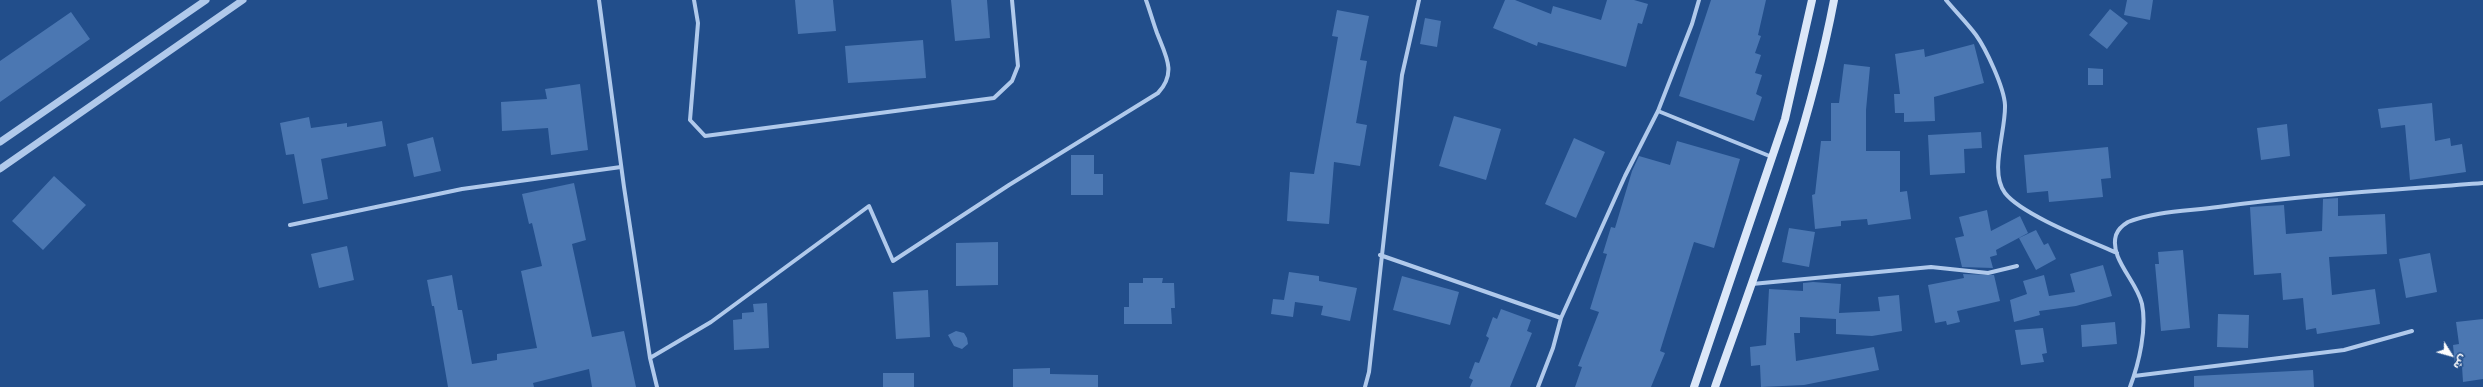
<!DOCTYPE html>
<html>
<head>
<meta charset="utf-8">
<style>
  body { margin:0 }
  #map { position:relative; width:2483px; height:387px; overflow:hidden; background:#224e8b; font-family:Jost,"Noto Sans Arabic",sans-serif }
  canvas { display:block }
  .north { position:absolute; left:2431px; top:335px; width:40px; height:40px; -webkit-text-stroke:3px #224e8b; paint-order:stroke; rotate:127deg; font-size:11px; font-weight:700; line-height:16px; text-align:center; color:#fff }
  .north::after { content:''; display:block; margin:auto; width:14px; height:18px; background:#fff; clip-path:polygon(50% 0,100% 100%,50% 72%,0 100%) }
</style>
</head>
<body>
<div id="map">
<canvas width="2483" height="387"></canvas>
<div class="north">ش</div>
</div>
<script>
const ctx = document.querySelector('canvas').getContext('2d');
ctx.lineJoin = 'round';
function fillPath(path, color) { ctx.fillStyle = color; ctx.fill(path, 'evenodd'); }
function trace(path, color, width, dash) { ctx.strokeStyle = color; ctx.lineWidth = width; ctx.lineCap = dash ? 'butt' : 'round'; ctx.setLineDash(dash || []); ctx.stroke(path); }
fillPath(new Path2D(`
  M795 0H833L836 31 798 34Z
  M951 0H987L990 38 955 41Z
  M1505 0H1515L1551 14 1553 6 1601 20 1607 0H1634L1648 4 1642 24 1638 23 1626 67 1538 42 1537 46 1493 28Z
  M1711 0H1766L1758 35 1761 36 1755 53 1761 55 1755 73 1762 75 1756 94 1762 97 1754 121 1679 96Z
  M2127 0H2153L2150 20 2124 15Z
  M2110 9 2128 23 2107 49 2089 35Z
  M1337 10 1369 16 1360 60 1367 61 1356 123 1367 125 1360 166 1334 162 1329 224 1287 221 1290 172 1314 174 1338 37 1332 36Z
  M71 12 90 39 0 102V61Z
  M1425 18 1441 21 1437 47 1420 44Z
  M923 40 926 78 848 83 845 46Z
  M1974 44 1984 83 1934 97 1935 121 1904 122V113H1895L1894 94H1900L1895 54 1924 49 1925 57Z
  M1844 64 1870 67 1866 110V151H1900V192L1907 191 1911 219 1868 225 1867 219 1841 221V226L1815 229 1812 195 1815 194 1821 141H1831V103H1839Z
  M2088 68 2103 69V85H2088Z
  M580 84 588 150 551 155 548 128 502 131 501 102 547 99 545 89Z
  M2432 103 2435 141 2450 138 2451 146 2462 144 2466 172 2410 180 2405 125 2381 128 2378 109Z
  M1454 116 1501 129 1486 180 1439 166Z
  M309 117 311 128 347 123V127L382 121 386 146 321 159 328 199 303 204 294 154 286 155 280 123Z
  M2287 124 2290 156 2261 160 2257 128Z
  M1981 132 1982 148 1964 149 1965 173 1930 175 1928 135Z
  M433 137 441 171 414 177 407 144Z
  M1574 138 1605 152 1576 218 1545 204Z
  M1677 141 1740 159 1714 248 1694 242 1660 351 1665 353 1651 387H1575L1582 367 1578 366 1599 312 1590 309 1607 254 1603 253 1611 227 1615 228 1632 171 1639 156 1670 165Z
  M2108 147 2111 178 2101 179 2103 197 2049 202 2048 191 2027 193 2024 155Z
  M1071 155H1094V174H1103V195H1071Z
  M54 176 86 205 43 250 12 221Z
  M574 183 586 240 572 244 592 337 624 331 636 387H592L589 369 533 383 534 387H448L434 306H432L427 280 452 275 458 310H462L472 364 497 360V354L537 348 521 271 542 266 532 223 529 224 522 194Z
  M2338 198V216L2385 214 2387 254 2329 257 2332 295 2375 289 2380 324 2317 334 2316 328 2306 330 2303 298 2283 300 2281 273 2254 275 2250 207 2284 205 2286 234 2322 231 2323 199Z
  M1987 210 1991 231 2020 216 2028 233 1996 250 1997 255 1990 257 1993 268 1962 267 1955 238 1964 236 1959 217Z
  M1789 228 1815 232 1809 267 1782 262Z
  M2036 230 2044 245 2048 243 2056 259 2036 270 2019 238Z
  M998 242V285L956 286V243Z
  M347 246 354 280 319 288 311 254Z
  M2183 250 2190 328 2161 331 2155 264H2159L2158 252Z
  M2430 253 2437 292 2406 298 2399 259Z
  M2103 265 2112 296 2076 306 2039 311 2040 315 2014 322 2010 300 2027 294 2023 281 2044 275 2049 296 2075 292 2070 274Z
  M1289 272 1319 276V281L1357 288 1350 321 1321 315 1323 306 1295 302 1293 317 1271 314 1273 299 1284 300Z
  M1963 274 1994 275 2000 301 1957 311 1960 322 1947 325 1946 321 1935 323 1928 285 1964 278Z
  M1402 276 1459 292 1450 325 1393 310Z
  M1143 278H1163L1162 283H1174L1175 308H1171L1172 324H1124V307H1129V283H1143Z
  M1813 282 1841 284 1839 313 1880 311 1878 297 1899 295 1902 331 1872 336 1836 334V319L1800 317V333H1794L1796 361 1874 347 1879 370 1804 385 1761 387 1760 365 1751 366 1750 347 1766 345 1769 289 1803 291V283Z
  M928 290 930 337 896 339 893 292Z
  M767 303 769 348 734 350 733 320 742 319V313L754 312 753 304Z
  M1501 309 1531 320 1527 331 1532 333 1510 387H1470L1473 380 1469 378 1475 362 1479 363 1489 338 1486 336 1493 317 1497 319Z
  M2218 314 2249 315 2248 348 2217 347Z
  M2483 319V379L2463 382 2462 366H2455L2453 345 2459 344 2456 322Z
  M2115 322 2117 344 2082 347 2081 325Z
  M2043 328 2047 353 2042 354 2044 362 2021 365 2015 330Z
  M956 331 964 333 967 338 968 344 962 349 954 346 948 335Z
  M1050 368V374L1098 375V387H1013V369Z
  M2313 370 2314 387H2194V376Z
  M883 373H914V387H883Z`), '#4b77b2');
trace(new Path2D(`
  M599 0 624 187 650 358 657 387
  M694 0 698 23 690 120 705 136 994 98 1012 81 1018 66 1012 0
  M1946 0C1956 12 1967 23 1976 35 1986 49 2004 87 2005 105 2006 131 1989 172 2005 193 2022 215 2090 241 2117 253
  M1658 111 1772 157
  M290 225 462 189 621 167
  M1380 255 1561 318
  M1752 284 1931 267 1988 273 2017 266
  M650 358 711 322 869 206 893 261 1009 185 1158 93C1177 73 1166 56 1157 33 1153 22 1150 11 1146 0
  M2134 376 2344 350 2412 331
  M1365 387 1369 372 1402 75 1419 0
  M1538 387 1553 348 1561 318 1625 176 1658 111 1692 24 1699 0
  M2130 387C2139 363 2147 329 2142 304 2137 281 2109 259 2116 235 2118 229 2123 225 2128 222 2155 211 2189 211 2218 207 2306 195 2394 190 2483 183`), '#b0c9eb', 4);
trace(new Path2D(`
  M0 142 206 0
  M0 169 243 0`), '#b0c9eb', 7);
trace(new Path2D(`
  M1694 387 1785 119 1812 0
  M1715 387C1760 260 1809 132 1834 0`), '#dbe7f8', 8);
</script>
</body>
</html>
